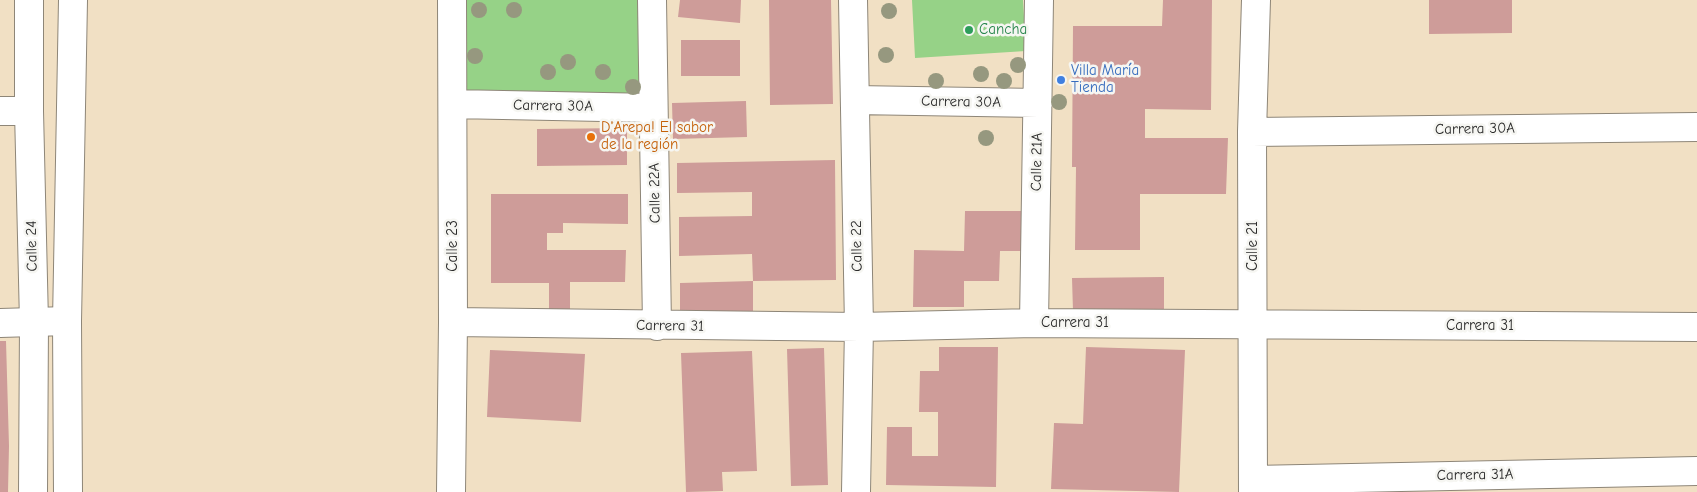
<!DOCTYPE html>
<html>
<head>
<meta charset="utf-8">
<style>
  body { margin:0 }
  canvas { display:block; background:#f1e0c4 }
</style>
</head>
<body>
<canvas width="1697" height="492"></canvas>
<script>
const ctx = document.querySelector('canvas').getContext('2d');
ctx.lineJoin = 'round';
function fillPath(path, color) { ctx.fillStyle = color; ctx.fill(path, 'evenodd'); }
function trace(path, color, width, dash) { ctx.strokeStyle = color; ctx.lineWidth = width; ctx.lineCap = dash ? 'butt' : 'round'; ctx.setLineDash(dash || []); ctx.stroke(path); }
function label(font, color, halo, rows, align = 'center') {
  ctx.font = font + ' "Comic Neue",sans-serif'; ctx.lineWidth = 5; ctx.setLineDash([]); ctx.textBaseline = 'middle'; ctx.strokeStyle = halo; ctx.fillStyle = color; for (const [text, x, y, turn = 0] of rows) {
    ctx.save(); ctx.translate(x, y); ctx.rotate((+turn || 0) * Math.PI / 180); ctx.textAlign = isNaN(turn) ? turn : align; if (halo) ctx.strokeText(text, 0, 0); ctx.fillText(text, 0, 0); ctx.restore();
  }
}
fillPath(new Path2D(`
  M465 0H641V95L467 91Z
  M912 0H1023L1026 51 915 58Z`), '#96d287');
fillPath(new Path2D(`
  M680 0H741L740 23 678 17Z
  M769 0H831L833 104 770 105Z
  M1163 0H1212L1211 110 1145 109V138H1228L1226 194H1140V250H1075L1076 167H1072L1073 26H1162Z
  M1429 0H1512V33L1429 34Z
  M681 40H740V76H681Z
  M746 101 747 137 673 139 672 103Z
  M627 128V165L537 166V129Z
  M835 160 836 280 753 281 752 254 679 256V217L752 216V192L677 193V163Z
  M491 194H628V224L563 223V233H547V250H626L625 282H570V309H549V283H491Z
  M965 211H1021V251H1000L999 281H964V307H913L914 250 964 251Z
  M1164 277V311H1073L1072 278Z
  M753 281V322L680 323V283Z
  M0 341H6L9 446 8 492H0Z
  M939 347H998L996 487 886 485 887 427H912V456H938V412H919L920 371H939Z
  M1086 347 1185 350 1179 492 1051 489 1054 423 1083 424Z
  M824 348 828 485 791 486 787 349Z
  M490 350 585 354 581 422 487 417Z
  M752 351 757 471 722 472 723 491 686 492 681 353Z`), '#ce9c99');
const minor = new Path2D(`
  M652 0 657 326
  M853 0 859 327 856 492
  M855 100 1038 103
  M453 104 653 108
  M0 111H29
  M1252 132 1697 127
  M453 322 859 327 1034 323 1697 327
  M0 323 67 321
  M1034 323 1039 0
  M1253 480 1697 471
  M451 492 453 322 452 0
  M1253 492 1252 132 1256 0`);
const tertiary = new Path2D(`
  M29 0V111L34 322 33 492
  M68 492 67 321 73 0`);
trace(minor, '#8e8678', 30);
trace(tertiary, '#8e8678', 30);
trace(minor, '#fff', 28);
trace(tertiary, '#fff', 28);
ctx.fillStyle = '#96987f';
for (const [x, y] of [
  [479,10],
  [514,10],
  [889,11],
  [886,55],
  [475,56],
  [568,62],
  [1018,65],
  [548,72],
  [603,72],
  [981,74],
  [936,81],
  [1004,81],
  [633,87],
  [1059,102],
  [986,138]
]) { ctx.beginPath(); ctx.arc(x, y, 8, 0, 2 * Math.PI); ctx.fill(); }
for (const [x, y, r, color] of [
  [969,30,5,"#2e9e5b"],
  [1061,80,5,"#3f7fe0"],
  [591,137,5,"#e8710a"]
]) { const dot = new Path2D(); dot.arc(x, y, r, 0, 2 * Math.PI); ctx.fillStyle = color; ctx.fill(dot); trace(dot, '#f6f6f2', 2); }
label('15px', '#27864d', '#f6f6f2', [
  ["Cancha",979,30]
], 'left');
label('15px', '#366cbe', '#f6f6f2', [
  ["Villa María",1071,71],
  ["Tienda",1071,88]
], 'left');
label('15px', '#2b2b2b', '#f6f6f2', [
  ["Carrera 30A",961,102,1],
  ["Carrera 30A",553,106,1],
  ["Carrera 30A",1475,129,-1],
  ["Calle 21A",1037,162,-89],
  ["Calle 22A",655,193,-91],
  ["Calle 24",32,246,-91],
  ["Calle 23",453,246,-90],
  ["Calle 22",857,246,-91],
  ["Calle 21",1253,246,-90],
  ["Carrera 31",1075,323],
  ["Carrera 31",670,326,1],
  ["Carrera 31",1480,326],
  ["Carrera 31A",1475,475,-1]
]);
label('15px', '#c56008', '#f6f6f2', [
  ["D'Arepa! El sabor",601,128],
  ["de la región",601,145]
], 'left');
</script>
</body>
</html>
